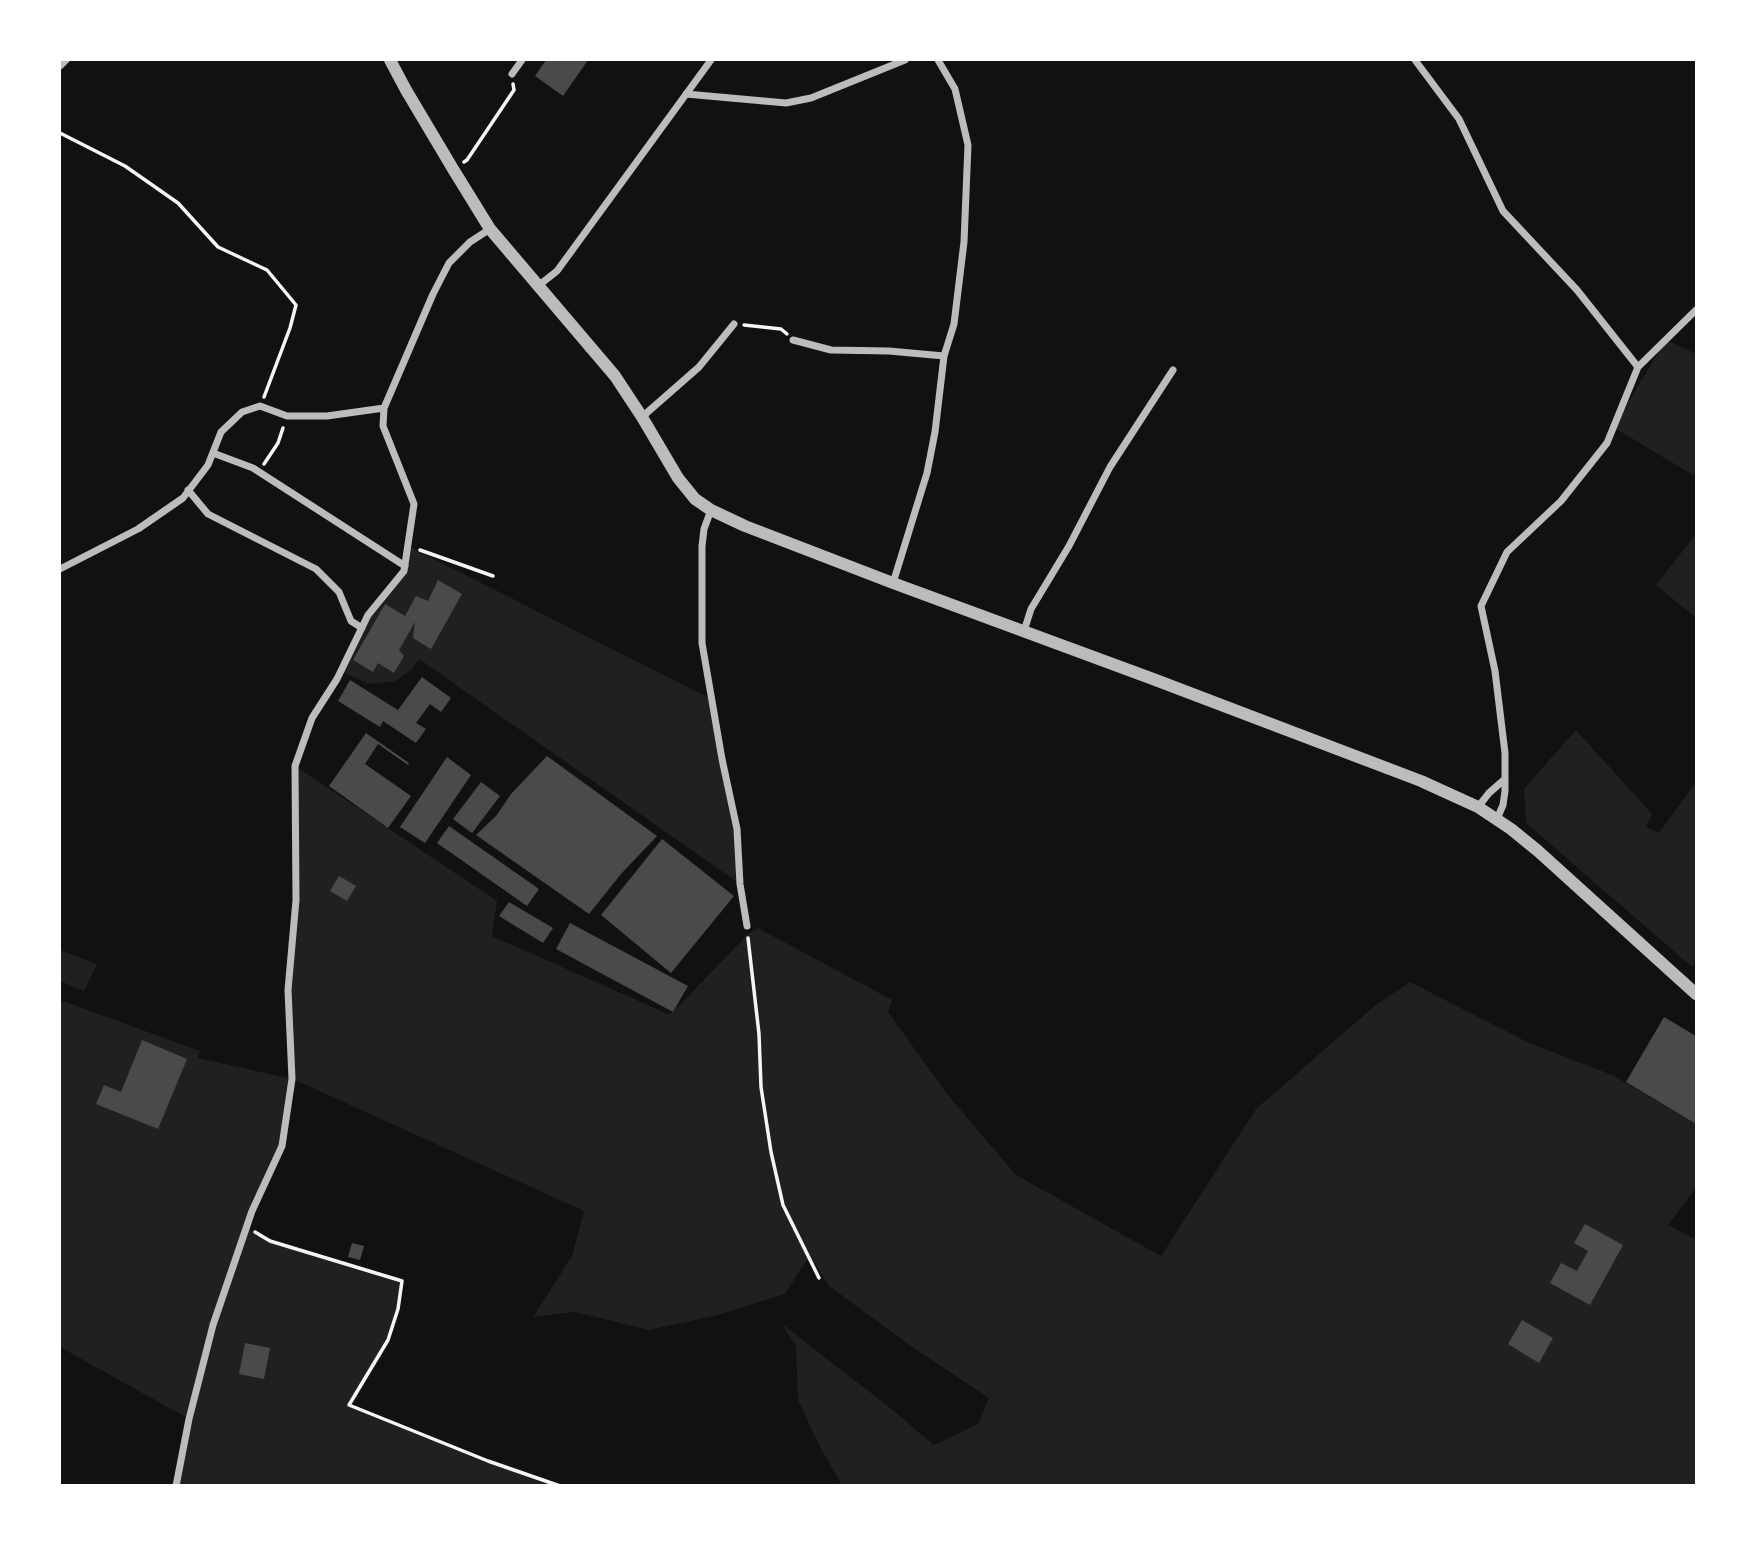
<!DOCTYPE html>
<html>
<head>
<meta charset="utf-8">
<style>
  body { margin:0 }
  #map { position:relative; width:1756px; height:1545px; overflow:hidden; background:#111; font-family:"Archivo Narrow",sans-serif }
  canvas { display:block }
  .frame { position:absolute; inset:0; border:61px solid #fff; pointer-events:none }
</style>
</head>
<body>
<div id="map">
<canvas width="1756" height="1545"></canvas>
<div class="frame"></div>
</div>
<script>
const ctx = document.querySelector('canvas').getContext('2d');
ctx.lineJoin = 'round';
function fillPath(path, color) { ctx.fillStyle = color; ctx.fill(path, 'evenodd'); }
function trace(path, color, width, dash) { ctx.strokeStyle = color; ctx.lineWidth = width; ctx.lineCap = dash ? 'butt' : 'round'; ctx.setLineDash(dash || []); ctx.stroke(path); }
fillPath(new Path2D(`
  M1666 340 1696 354V477L1613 427Z
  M1696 534V618L1656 585Z
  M408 546 711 699 737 829 740 884 419 659 412 669 395 681 368 684 341 671 368 615 404 571Z
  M1576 730 1652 814 1646 827 1659 833 1696 782V961L1692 967 1526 823 1524 789Z
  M295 766 497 901 492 936 668 1014 673 1012 747 935 758 928 892 1000 888 1012 947 1094 1016 1175 1161 1256 1256 1109 1377 1004 1410 982 1527 1042 1612 1075 1696 1124V1188L1668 1225 1696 1240V1485H842L821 1449 798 1400 796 1346 782 1324 889 1407 934 1445 978 1424 989 1398 915 1349 829 1286 810 1255 785 1294 718 1315 649 1330 575 1312 533 1317 572 1256 584 1211 293 1079 282 1146 247 1228 270 1241 402 1281 398 1309 388 1340 349 1405 488 1461 560 1485H176L189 1419 60 1347V1000L200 1051 198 1058 292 1079 288 990 296 900Z
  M60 950 97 964 84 991 60 981Z`), '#202020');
fillPath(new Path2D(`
  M546 60H588L563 96 535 76Z
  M438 580 462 594 431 649 413 638 415 622 399 650 404 656 394 673 378 663 373 672 353 660 385 604 405 616 416 596 428 601Z
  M422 677 451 698 441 712 430 704 416 723 426 729 416 743 383 721 380 727 338 701 350 680 398 710Z
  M366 733 409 763 408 765 378 744 365 764 411 796 388 828 329 786Z
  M547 756 657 836 621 874 589 914 476 835 496 816 511 794Z
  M447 757 471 775 425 843 400 827Z
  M481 782 500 796 472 833 453 819Z
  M449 826 539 889 527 906 437 843Z
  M662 839 734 896 671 973 601 915Z
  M339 876 356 886 347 901 330 891Z
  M509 902 553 928 543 943 499 916Z
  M570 923 688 986 673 1012 556 949Z
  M1664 1017 1696 1036V1124L1626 1082Z
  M142 1040 187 1059 158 1129 96 1104 104 1085 121 1092Z
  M1585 1224 1623 1245 1590 1305 1550 1283 1561 1263 1577 1271 1588 1251 1574 1243Z
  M352 1243 364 1246 360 1260 348 1257Z
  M1522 1320 1553 1338 1539 1363 1508 1344Z
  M245 1343 270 1348 264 1379 239 1374Z`), '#4a4a4a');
trace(new Path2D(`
  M60 133 125 166 178 203 218 247 267 270 296 305 290 328 264 397
  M464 162 467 160 514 90 513 84
  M744 325 781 329 787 334
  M264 464 278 443 283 428
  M420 550 493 576
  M748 938 759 1034 761 1087 771 1152 783 1205 819 1278
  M255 1232 270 1241 402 1281 398 1309 388 1340 349 1405 488 1461 560 1486`), '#f5f5f5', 3.5);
trace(new Path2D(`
  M1415 60 1459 119 1503 211 1577 290 1638 367
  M60 66 66 60
  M512 74 522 60
  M686 94 786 103 811 98 905 60
  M538 286 557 271 711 60
  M793 340 831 350 889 351 944 356
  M642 417 699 367 734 324
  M213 453 253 468 405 566
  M188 490 208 514 316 569 339 592 351 621 362 628
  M711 510 704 529 702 546V643L722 759 737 829 740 884 747 926
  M60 569 138 529 183 498 208 465 221 432 242 412 260 406 287 416H327L384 408
  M893 583 927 473 935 432 944 356 954 324 964 242 968 145 955 89 938 60
  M1024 631 1031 609 1069 546 1110 467 1173 370
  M1478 807 1489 793 1505 779
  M1497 819 1503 805 1505 791V753L1495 671 1481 606 1507 552 1561 501 1607 443 1638 367 1696 310
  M176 1486 189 1419 213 1325 252 1211 282 1146 292 1079 288 990 296 900 295 766 312 718 337 679 368 615 404 571 414 504 383 426 384 408 433 294 449 263 470 242 490 229`), '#bcbcbc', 7);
trace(new Path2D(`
  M390 60 406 90 453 169 490 229 615 376 642 417 678 478 695 499 711 510 745 526 893 583 1153 679 1421 781 1478 807 1511 829 1538 851 1696 994`), '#bcbcbc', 12);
</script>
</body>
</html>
